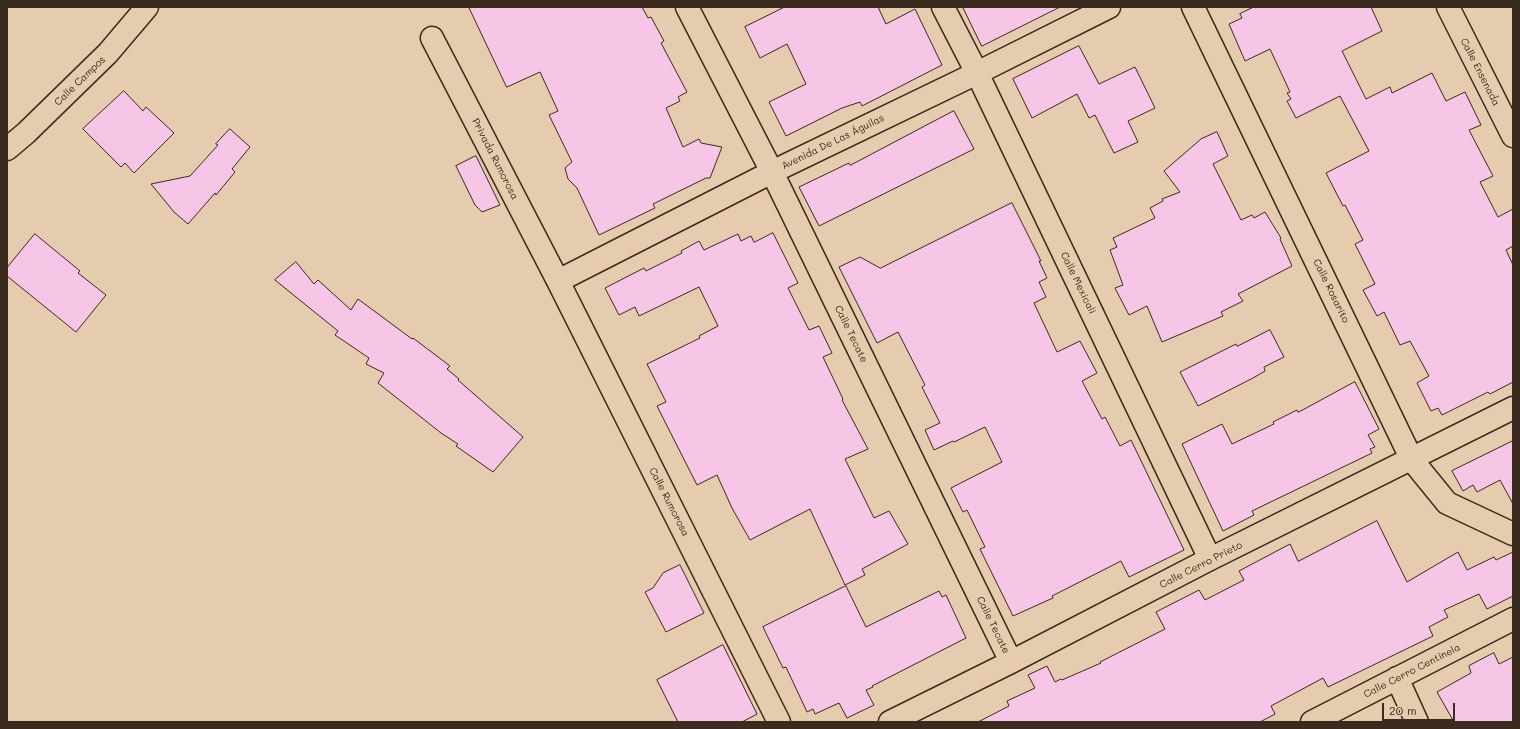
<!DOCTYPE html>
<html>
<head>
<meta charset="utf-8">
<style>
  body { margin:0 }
  #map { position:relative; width:1520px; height:729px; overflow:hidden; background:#e6ccae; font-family:Mali,sans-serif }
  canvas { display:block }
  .frame { position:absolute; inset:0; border:8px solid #3b2a1e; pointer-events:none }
  .scale { position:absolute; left:1382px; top:703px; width:73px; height:18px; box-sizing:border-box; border:2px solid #3b2a1e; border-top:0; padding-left:5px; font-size:12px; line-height:14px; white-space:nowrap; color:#3b2a1e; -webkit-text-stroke:3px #e6ccae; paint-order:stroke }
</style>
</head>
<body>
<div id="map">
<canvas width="1520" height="729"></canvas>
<div class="frame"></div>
<div class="scale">20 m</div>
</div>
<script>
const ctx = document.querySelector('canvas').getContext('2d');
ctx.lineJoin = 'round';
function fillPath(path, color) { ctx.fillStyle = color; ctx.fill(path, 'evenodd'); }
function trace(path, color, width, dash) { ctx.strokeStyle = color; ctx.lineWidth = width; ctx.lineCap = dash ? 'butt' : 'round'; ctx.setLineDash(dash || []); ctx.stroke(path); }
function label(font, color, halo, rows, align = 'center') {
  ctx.font = font + ' Mali,sans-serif'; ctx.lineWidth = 3; ctx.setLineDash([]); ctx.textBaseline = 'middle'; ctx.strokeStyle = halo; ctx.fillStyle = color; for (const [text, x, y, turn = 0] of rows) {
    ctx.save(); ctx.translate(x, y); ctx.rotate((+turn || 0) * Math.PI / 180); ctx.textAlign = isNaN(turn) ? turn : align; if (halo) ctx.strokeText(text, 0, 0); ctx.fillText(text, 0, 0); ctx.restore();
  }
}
const building = new Path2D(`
  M469 7H642L648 18 651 17 664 41 661 43 687 92 678 97 680 101 666 108 683 147 699 139 701 143 722 147 710 178H706L653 204 655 208 599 235 577 188 568 179 565 168 572 162 549 115 558 111 540 72 507 87Z
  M785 7H878L886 24 915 9 942 65 862 106 860 102 842 108 786 136 769 102 806 84 787 44 760 58 745 27Z
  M963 7H1060L982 46Z
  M1254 7H1371L1382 31 1342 51 1366 99 1390 87 1392 93 1432 73 1446 101 1465 92 1481 125 1469 130 1493 176 1480 182 1498 217 1513 209V246L1506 250 1513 265V382L1490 394 1488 392 1442 415 1438 408 1431 411 1417 383 1429 376 1410 341 1400 345 1384 312 1377 316 1363 290 1375 284 1355 244 1363 240 1345 205 1343 206 1326 173 1369 151 1340 96 1296 118 1287 101 1291 99 1287 93 1290 92 1270 49 1245 61 1229 24 1242 18 1240 14Z
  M1079 46 1099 84 1135 67 1155 108 1128 121 1138 142 1114 153 1095 115 1089 118 1077 94 1032 118 1013 79Z
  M124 91 143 111 146 107 174 133 134 173 125 163 121 167 83 129Z
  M954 111 974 149 819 226 799 187 849 163 850 165Z
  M230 129 250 147 232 169 235 172 216 195 215 193 188 224 174 212 151 184 190 176 218 145 216 144Z
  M1217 132 1228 156 1213 164 1241 220 1252 215 1254 218 1265 212 1281 238 1280 239 1292 266 1238 294 1243 301 1221 312 1223 316 1162 342 1147 306 1129 315 1115 288 1123 285 1110 250 1117 247 1113 238 1155 218 1150 208 1163 201 1162 199 1180 192 1164 171 1201 139Z
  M476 156 500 205 482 212 475 205 456 166Z
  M1012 203 1041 261H1039L1047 278 1039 282 1046 297 1034 303 1057 352 1080 341 1097 373 1082 381 1102 419 1105 417 1120 446 1131 440 1184 550 1129 577 1121 561 1052 596 1053 598 1013 616 980 549 985 547 967 510 963 512 951 488 1002 462 985 427 954 442 953 441 934 450 925 430 940 423 922 387 925 385 898 332 877 343 839 267 860 257 880 268Z
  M773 233 798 283 788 288 809 330 819 326 832 353 823 357 843 399 842 400 868 449 845 459 874 518 889 511 908 544 862 569 865 575 845 585 810 509 750 540 732 508 717 475 697 485 657 406 666 402 647 364 700 338 699 336 718 326 699 287 639 316 635 307 619 315 605 288 644 268 646 271 682 253 681 251 699 241 704 250 738 234 741 241 751 236 754 242Z
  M35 234 80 271 78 273 106 295 76 332 7 276V268Z
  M296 262 314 284 318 280 351 310 358 299 412 339 413 338 450 366 447 369 459 379 458 380 523 437 493 472 456 446 458 444 441 433 378 383 384 373 366 364 369 358 335 335 338 331 275 280Z
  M1270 330 1284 357 1264 367 1265 371 1253 378 1198 406 1180 372 1236 344 1237 346Z
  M1355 382 1379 429 1368 435 1375 447 1370 449 1372 453 1252 511 1254 515 1223 531 1182 444 1222 424 1232 444 1274 424 1273 422 1297 410 1298 412Z
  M1513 441V504L1500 480 1477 492 1473 485 1463 491 1452 471Z
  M1377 521 1407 582 1458 552 1467 570 1494 557 1496 560 1513 552V596L1487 609 1479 594 1444 610 1448 617 1429 627 1433 636 1328 687 1323 678 1271 706 1275 714 1260 722H978L1009 706 1007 701 1035 688 1028 675 1047 666 1055 682 1061 679 1062 680 1101 663 1100 662 1165 629 1156 612 1199 590 1205 600 1244 580 1239 571 1290 544 1298 561Z
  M680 565 704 613 666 632 645 592 653 588 663 573Z
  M846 586 866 627 939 591 942 597 946 595 966 638 872 686 873 687 866 690 874 705 847 718 839 703 815 714 813 709 807 712 786 667 783 668 763 627Z
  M723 645 757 714 742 722H678L657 680Z
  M1494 653 1499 664 1513 657V722H1454L1437 692 1471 673 1469 666Z`);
fillPath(building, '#f7c6e7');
trace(building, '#3b2a1e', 1);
const street = new Path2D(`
  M687 7 772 172 1011 662
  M943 7 977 73 1210 559
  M1448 7 1513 136
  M432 38 558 281 779 722
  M558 281 772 172 977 73 1109 7
  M1397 678 1417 722
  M890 722 1011 662 1210 559 1513 408
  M1312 722 1513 619`);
const secondary = new Path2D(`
  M1193 7 1412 460 1447 503 1513 534
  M7 149 26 133 108 53 147 7`);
trace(street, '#3b2a1e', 25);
trace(secondary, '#3b2a1e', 25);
trace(street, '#e6ccae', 22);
trace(secondary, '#e6ccae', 22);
label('10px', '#3b2a1e', '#e6ccae', [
  ["Calle Ensenada",1480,72,63],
  ["Calle Campos",80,81,-44],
  ["Avenida De Las Águilas",833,142,-26],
  ["Privada Rumorosa",495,159,63],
  ["Calle Mexicali",1078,283,64],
  ["Calle Rosarito",1331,291,64],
  ["Calle Tecate",851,334,64],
  ["Calle Rumorosa",669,502,63],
  ["Calle Cerro Prieto",1201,565,-27],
  ["Calle Tecate",993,625,64],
  ["Calle Cerro Centinela",1412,671,-27]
]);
</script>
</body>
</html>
